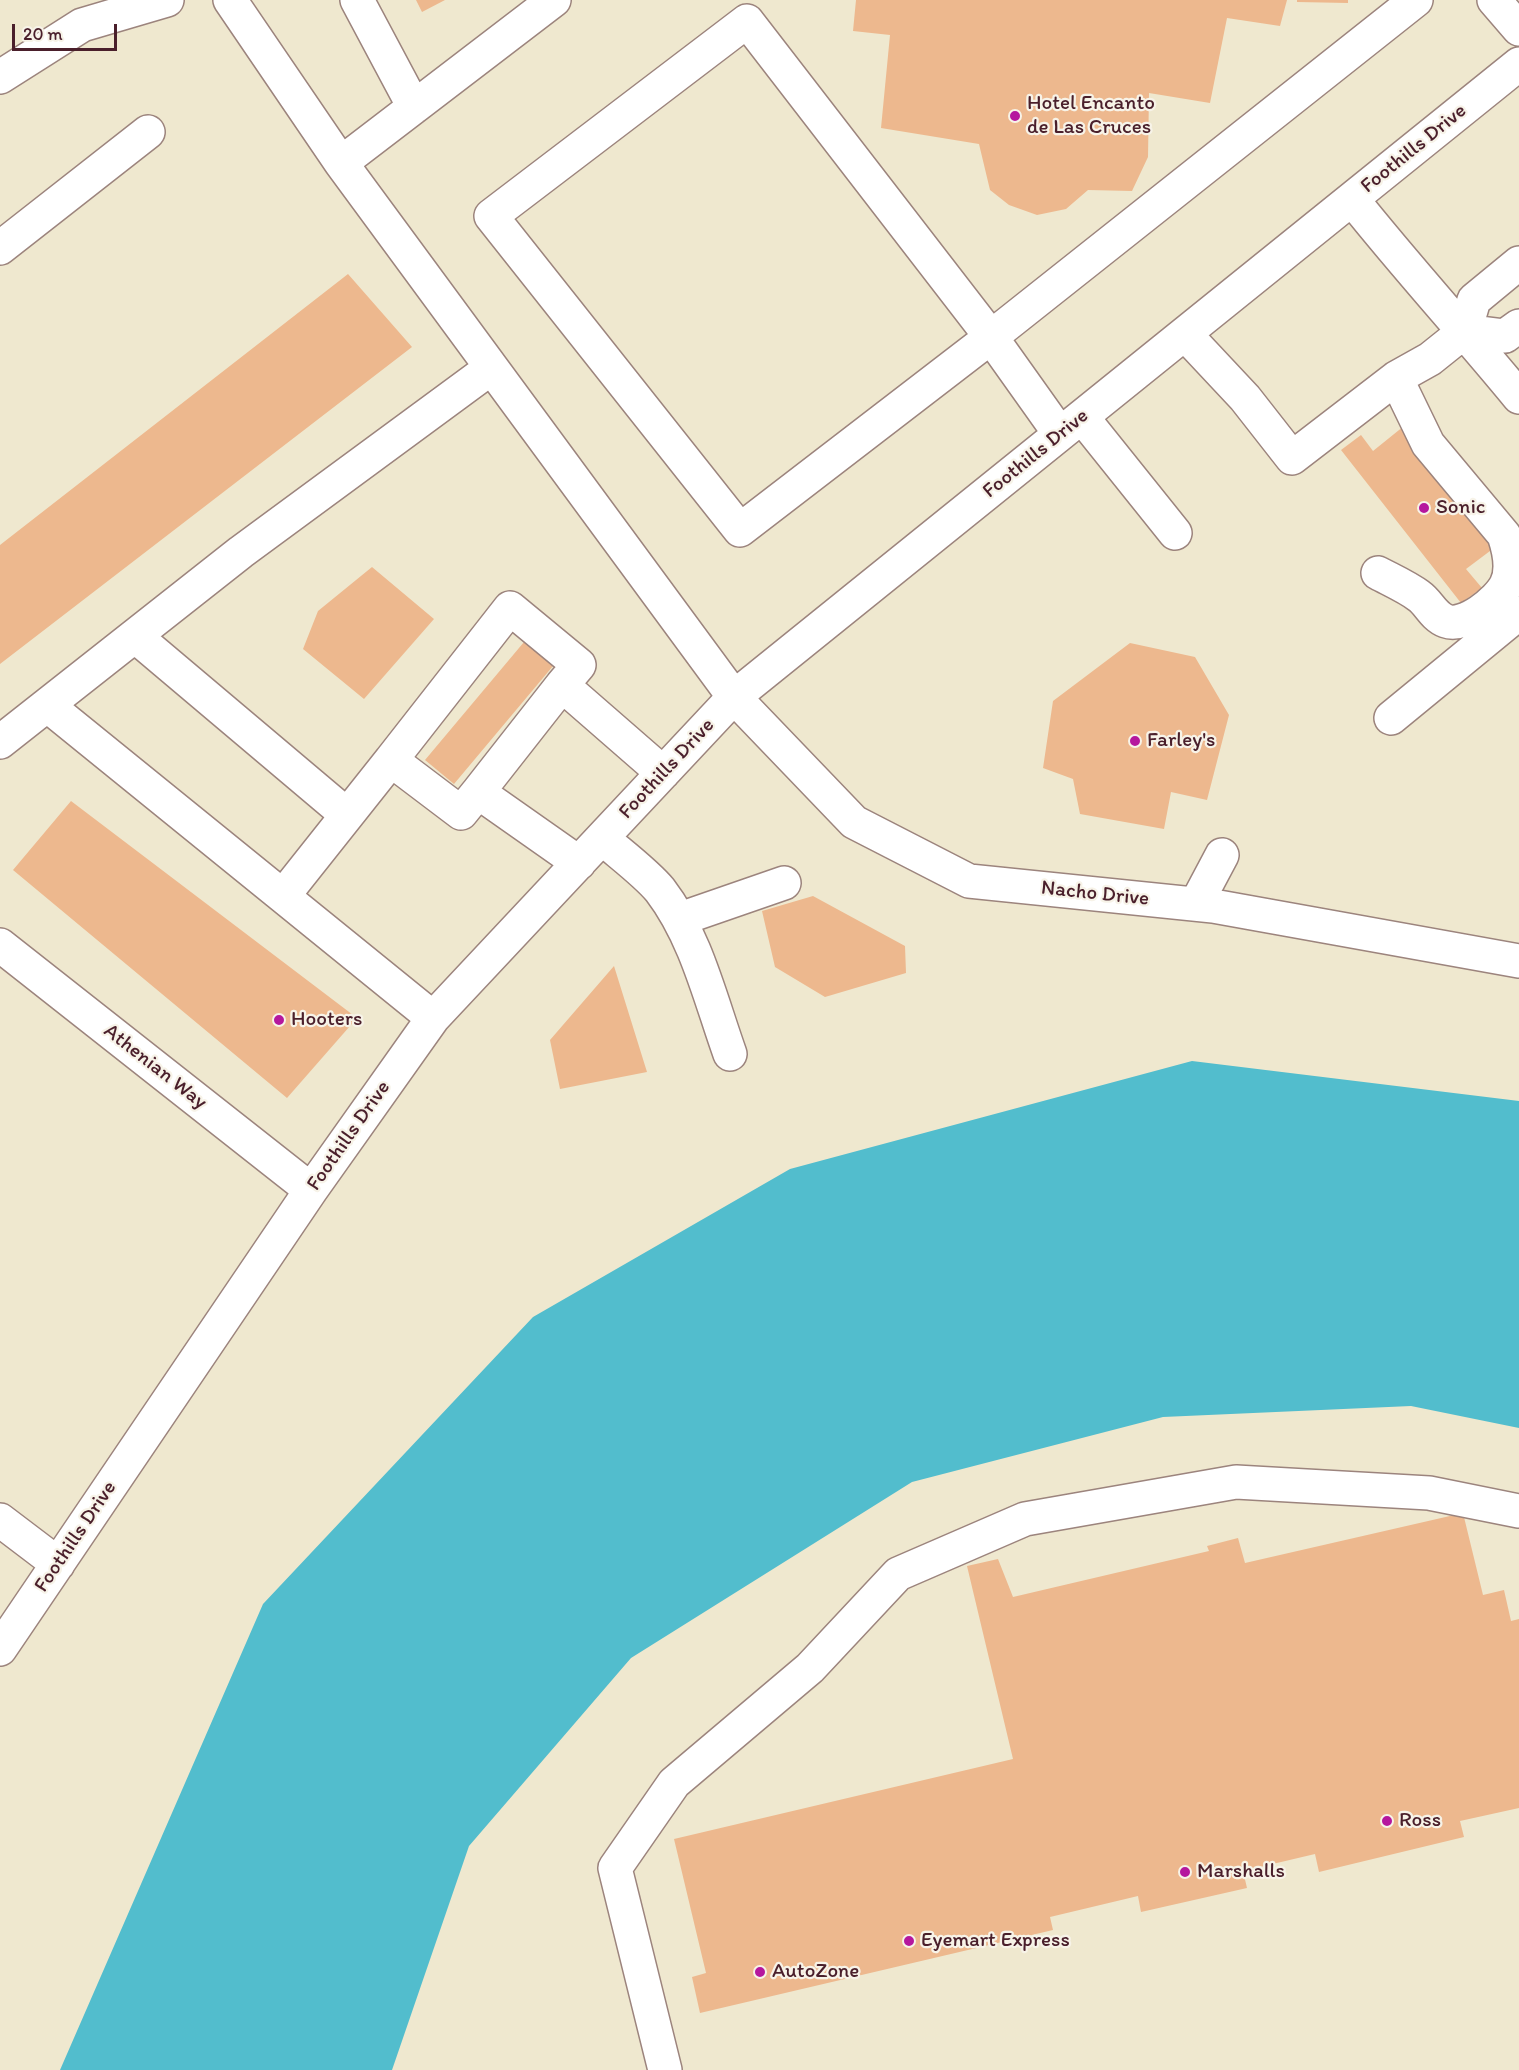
<!DOCTYPE html>
<html>
<head>
<meta charset="utf-8">
<style>
  body { margin:0 }
  #map { position:relative; width:1519px; height:2070px; overflow:hidden; background:#efe8cf; font-family:Itim,sans-serif }
  canvas { display:block }
  .scale { position:absolute; left:12px; top:24px; width:105px; height:27px; box-sizing:border-box; border:3px solid #4a1f2b; border-top:0; padding-left:8px; font-size:18px; line-height:21px; white-space:nowrap; color:#4a1f2b; -webkit-text-stroke:4px #f7f3e8; paint-order:stroke }
</style>
</head>
<body>
<div id="map">
<canvas width="1519" height="2070"></canvas>
<div class="scale">20 m</div>
</div>
<script>
const ctx = document.querySelector('canvas').getContext('2d');
ctx.lineJoin = 'round';
function fillPath(path, color) { ctx.fillStyle = color; ctx.fill(path, 'evenodd'); }
function trace(path, color, width, dash) { ctx.strokeStyle = color; ctx.lineWidth = width; ctx.lineCap = dash ? 'butt' : 'round'; ctx.setLineDash(dash || []); ctx.stroke(path); }
function label(font, color, halo, rows, align = 'center') {
  ctx.font = font + ' Itim,sans-serif'; ctx.lineWidth = 4.5; ctx.setLineDash([]); ctx.textBaseline = 'middle'; ctx.strokeStyle = halo; ctx.fillStyle = color; for (const [text, x, y, turn = 0] of rows) {
    ctx.save(); ctx.translate(x, y); ctx.rotate((+turn || 0) * Math.PI / 180); ctx.textAlign = isNaN(turn) ? turn : align; if (halo) ctx.strokeText(text, 0, 0); ctx.fillText(text, 0, 0); ctx.restore();
  }
}
fillPath(new Path2D(`
  M1192 1061 1519 1101V1428L1411 1406 1163 1417 912 1482 631 1658 469 1846 392 2070H60L263 1604 533 1317 790 1169Z`), '#52bdcd');
fillPath(new Path2D(`
  M416 0H445L422 12Z
  M856 0H1287L1280 26 1227 18 1210 103 1149 93 1148 157 1132 191 1088 190 1066 209 1037 215 1009 205 990 190 979 144 881 128 890 35 853 31Z
  M1297 0H1348V3L1297 2Z
  M348 274 412 347 0 664V545Z
  M1404 426 1494 548 1466 569 1482 588 1461 603 1341 450 1361 435 1373 451Z
  M372 567 434 619 364 699 303 649 318 611Z
  M524 642 553 666 454 784 425 760Z
  M1130 643 1195 657 1229 715 1207 800 1171 792 1164 829 1080 814 1073 779 1043 768 1053 701Z
  M71 801 357 1018 287 1098 13 870Z
  M813 896 905 946 906 973 825 997 775 967 762 911Z
  M614 966 647 1072 560 1089 550 1040Z
  M1463 1513 1483 1595 1504 1590 1511 1621 1519 1619V1808L1460 1821 1464 1837 1319 1872 1315 1854 1243 1871 1247 1888 1141 1912 1138 1896 1050 1917 1053 1930 700 2013 692 1977 706 1973 674 1839 1013 1759 967 1566 998 1559 1013 1597 1209 1551 1207 1546 1238 1538 1245 1563Z`), '#edb88e');
const minor = new Path2D(`
  M230 0 341 163
  M357 0 414 107
  M554 0 341 163 734 697 854 822 969 881 1213 906 1519 961
  M1494 0 1519 29
  M747 21 991 337 740 530 491 216Z
  M0 77 82 25 167 0
  M1352 199C1406 267 1464 330 1519 397
  M0 248 148 132
  M1465 331 1505 336 1519 326
  M1185 334 1245 398 1292 458 1396 378 1430 359 1465 331 1474 300 1519 263
  M1082 417 1175 533
  M1060 434 991 337 1416 0
  M1378 573C1391 580 1407 587 1419 596 1429 603 1433 616 1446 621 1464 628 1498 601 1506 585 1514 569 1509 550 1504 535L1428 444 1396 378
  M135 636 347 815
  M47 705 433 1018
  M1391 718 1519 613
  M0 742 241 552 491 368
  M391 760 510 608 579 665 562 685
  M602 838C619 853 646 873 660 890 696 937 710 998 730 1054
  M579 863 478 792 562 685 663 773
  M283 896 391 760 461 813 478 792
  M1196 904 1222 855
  M680 919 784 883
  M0 945 311 1190
  M0 1520 58 1564
  M0 1649 311 1190 433 1018 734 697 1519 64
  M665 2070 615 1868 674 1783 810 1668 898 1574 1025 1519 1236 1482 1429 1493 1519 1511`);
trace(minor, '#9c847d', 36);
trace(minor, '#fff', 33);
for (const [x, y, r, color] of [
  [1015,116,6,"#b5179e"],
  [1424,508,6,"#b5179e"],
  [1135,741,6,"#b5179e"],
  [279,1020,6,"#b5179e"],
  [1387,1821,6,"#b5179e"],
  [1185,1872,6,"#b5179e"],
  [909,1941,6,"#b5179e"],
  [760,1972,6,"#b5179e"]
]) { const dot = new Path2D(); dot.arc(x, y, r, 0, 2 * Math.PI); ctx.fillStyle = color; ctx.fill(dot); trace(dot, '#f7f3e8', 2); }
label('21px', '#4a1f2b', '#f7f3e8', [
  ["Hotel Encanto",1027,104],
  ["de Las Cruces",1027,128],
  ["Sonic",1436,508],
  ["Farley's",1147,741],
  ["Hooters",291,1020],
  ["Ross",1399,1821],
  ["Marshalls",1197,1872],
  ["Eyemart Express",921,1941],
  ["AutoZone",772,1972]
], 'left');
label('21px', '#4a1f2b', '#f7f3e8', [
  ["Foothills Drive",1414,149,-39],
  ["Foothills Drive",1036,454,-39],
  ["Foothills Drive",667,769,-47],
  ["Nacho Drive",1095,894,6],
  ["Athenian Way",155,1067,38],
  ["Foothills Drive",349,1136,-55],
  ["Foothills Drive",76,1537,-56]
]);
</script>
</body>
</html>
